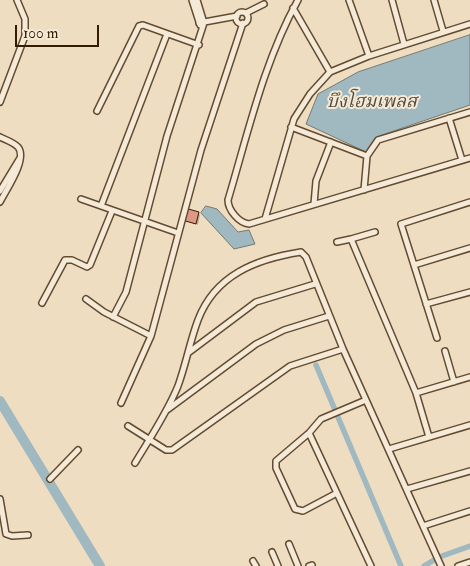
<!DOCTYPE html>
<html>
<head>
<meta charset="utf-8">
<style>
  body { margin:0 }
  #map { position:relative; width:470px; height:566px; overflow:hidden; background:#efddc2; font-family:"IM FELL Double Pica",serif }
  canvas { display:block }
  .scale { position:absolute; left:15px; top:25px; width:84px; height:22px; box-sizing:border-box; border:2px solid #331c01; border-top:0; padding-left:6px; font-size:15px; line-height:18px; white-space:nowrap; color:#331c01; -webkit-text-stroke:4px #f5e9d7; paint-order:stroke }
</style>
</head>
<body>
<div id="map">
<canvas width="470" height="566"></canvas>
<div class="scale">100 m</div>
</div>
<script>
const ctx = document.querySelector('canvas').getContext('2d');
ctx.lineJoin = 'round';
function fillPath(path, color) { ctx.fillStyle = color; ctx.fill(path, 'evenodd'); }
function trace(path, color, width, dash) { ctx.strokeStyle = color; ctx.lineWidth = width; ctx.lineCap = dash ? 'butt' : 'round'; ctx.setLineDash(dash || []); ctx.stroke(path); }
function label(font, color, halo, rows, align = 'center') {
  ctx.font = font + ' "IM FELL Double Pica","Noto Serif Thai",serif'; ctx.lineWidth = 4; ctx.setLineDash([]); ctx.textBaseline = 'middle'; ctx.strokeStyle = halo; ctx.fillStyle = color; for (const [text, x, y, turn = 0] of rows) {
    ctx.save(); ctx.translate(x, y); ctx.rotate((+turn || 0) * Math.PI / 180); ctx.textAlign = isNaN(turn) ? turn : align; if (halo) ctx.strokeText(text, 0, 0); ctx.fillText(text, 0, 0); ctx.restore();
  }
}
const water = new Path2D(`
  M470 35V105L376 137 366 152 306 124 318 94 358 72Z
  M206 206 217 209 238 232 249 230 255 244 234 249 201 213Z`);
fillPath(water, '#a0b8bf');
trace(water, '#747a73', 1);
fillPath(new Path2D(`
  M198 213 200 215 198 225 184 220Z`), '#0003');
trace(new Path2D(`
  M316 365 401 566
  M442 556 470 546
  M424 566 434 560`), '#a0b8bf', 5.5);
trace(new Path2D(`
  M0 401 100 566`), '#a0b8bf', 10);
const building = new Path2D(`
  M185 208 199 212 196 224 182 220Z`);
fillPath(building, '#de9986');
trace(building, '#331c01', 1);
const street = new Path2D(`
  M192 0 200 25
  M298 0C264 61 248 133 228 200 228 210 239 223 249 224L470 158
  M349 0 369 56
  M392 0 404 44
  M434 0 443 31
  M293 8 330 72
  M236 18a6 6 0 1 1 12 0a6 6 0 1 1-12 0Z
  M246 13 264 4
  M199 23 237 16
  M0 102 25 36V19L17 0
  M97 111 139 26 143 25 199 45
  M449 118 462 160
  M291 127 367 156
  M0 137C6 140 13 142 18 147 28 159 6 190 0 202
  M364 190 367 156 378 140 470 112
  M0 191 20 158
  M81 199 178 233
  M314 204 316 181 331 142
  M101 206 167 34
  M265 219 294 119 310 94 330 72 369 56 470 24
  M351 239 375 232
  M337 242 351 239 416 393 429 437
  M414 265 470 248
  M86 299 104 312 151 336
  M42 303 65 260H72L87 267 90 265 112 211
  M426 304 470 292
  M113 317 126 292 167 136 204 23 197 0
  M437 338 401 224 470 202
  M445 351 454 382
  M188 353 256 302 315 284
  M416 393 470 377
  M121 403 151 336 201 150 243 23
  M167 410 256 344 284 330 329 316
  M128 426 166 450H172L290 366 343 349
  M309 433 371 566
  M389 449 470 425
  M135 463C150 438 167 413 178 386 186 364 190 341 198 320 215 275 256 259 301 252L306 257 343 349 441 566
  M50 479 78 450
  M407 489 470 471
  M337 493 303 511 295 509 276 468V461L309 433 321 419 366 400
  M0 499 6 534 12 536 28 535
  M423 526 470 511
  M289 544 298 566
  M272 552 278 566
  M253 561 256 566
  M309 566 312 565
  M458 566 470 562`);
trace(street, '#624c31', 8);
trace(street, '#f5e9d7', 5);
label('italic 18px', '#544b3a', '#f5e9d7', [
  ["บึงโฮมเพลส",372,103]
]);
</script>
</body>
</html>
